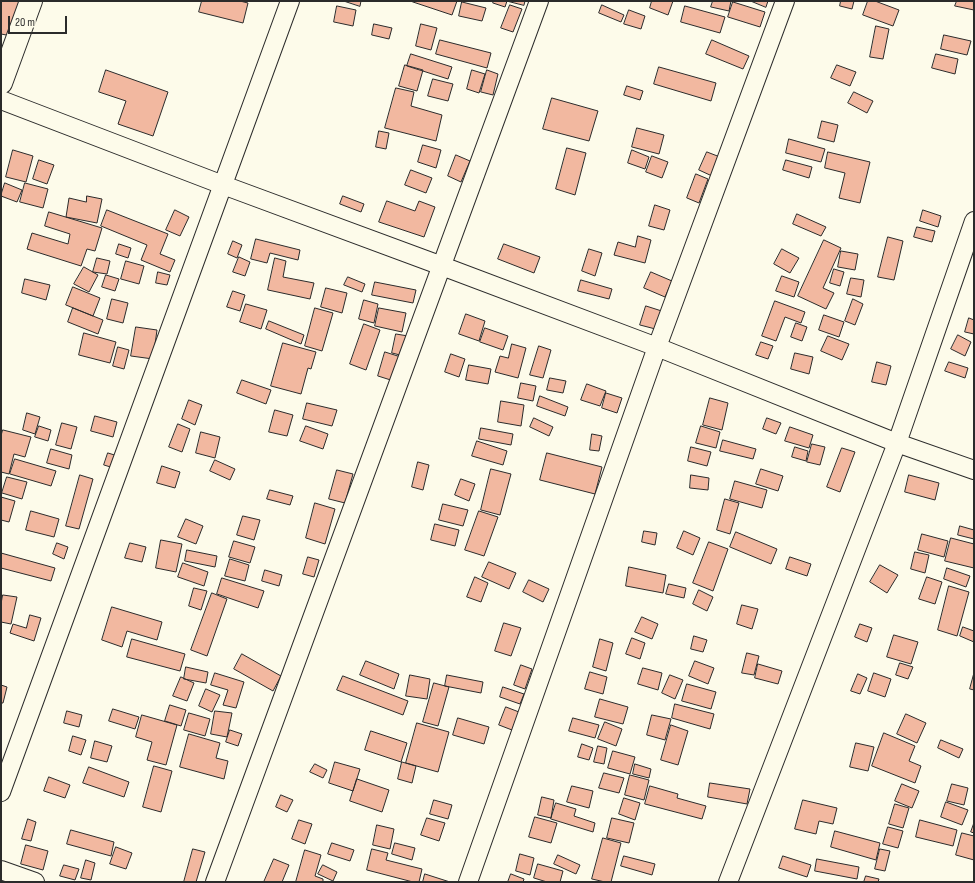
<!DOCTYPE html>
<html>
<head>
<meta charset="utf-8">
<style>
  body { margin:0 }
  #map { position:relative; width:975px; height:883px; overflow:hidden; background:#fdfbea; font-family:"Sofia Sans Condensed",sans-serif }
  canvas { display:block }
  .frame { position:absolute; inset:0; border:2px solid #2b2b2b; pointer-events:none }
  .scale { position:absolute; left:8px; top:16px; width:59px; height:18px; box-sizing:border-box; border:2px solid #2b2b2b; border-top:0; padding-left:5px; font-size:12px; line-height:14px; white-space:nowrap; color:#2b2b2b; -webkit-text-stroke:3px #fdfbea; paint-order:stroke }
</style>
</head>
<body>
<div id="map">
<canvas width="975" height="883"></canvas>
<div class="frame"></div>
<div class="scale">20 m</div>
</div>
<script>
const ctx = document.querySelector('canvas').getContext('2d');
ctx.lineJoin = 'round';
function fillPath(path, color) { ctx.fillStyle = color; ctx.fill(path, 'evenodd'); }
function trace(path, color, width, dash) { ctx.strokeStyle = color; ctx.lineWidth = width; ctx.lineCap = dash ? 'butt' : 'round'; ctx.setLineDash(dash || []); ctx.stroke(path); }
const building = new Path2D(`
  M1 1H25L17 37 1 34Z
  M202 1H240L248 3 243 23 199 12Z
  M344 1H361L360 6Z
  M414 1H457L452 15 413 2Z
  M494 1H507L505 7 493 3Z
  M507 1H525L524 5Z
  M652 1H673L668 15 650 8Z
  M713 1H731L729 11 711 7Z
  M751 1H768L766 7Z
  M841 1H854L852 9 840 6Z
  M868 1H875L899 10 893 26 863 15Z
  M957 1H974V10L955 6Z
  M462 2 486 8 482 21 459 16Z
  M733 2 765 12 760 27 728 17Z
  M510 5 522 9 513 32 501 28Z
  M602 5 624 15 621 22 599 13Z
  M337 6 356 10 353 26 334 22Z
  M685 6 725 17 720 33 681 22Z
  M629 10 645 16 641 29 624 24Z
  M374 24 392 28 389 39 372 35Z
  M421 24 437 28 431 50 416 46Z
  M876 26 889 29 883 59 870 57Z
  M944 35 971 41 967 55 941 49Z
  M440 40 491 53 487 68 436 54Z
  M712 40 749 56 743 69 706 54Z
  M411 54 452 67 448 79 407 66Z
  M936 54 958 59 955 74 932 68Z
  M405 65 423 70 417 91 399 86Z
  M837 65 856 72 850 86 831 78Z
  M659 67 716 83 711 101 654 84Z
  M106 70 168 92 153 136 118 124 126 101 99 92Z
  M472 70 485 74 479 93 467 89Z
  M487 70 498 74 493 95 481 92Z
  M433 79 453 84 448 101 428 96Z
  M627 86 643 91 640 100 624 95Z
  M396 88 414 92 411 106 442 115 436 141 385 128Z
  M854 92 873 101 867 113 848 103Z
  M552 98 598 111 589 141 543 129Z
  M822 121 838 125 834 142 818 138Z
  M637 128 664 135 659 154 632 147Z
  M379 131 389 133 386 149 376 147Z
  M789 139 825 149 821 162 786 153Z
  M423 145 441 150 436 168 418 162Z
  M567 148 586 153 575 195 556 189Z
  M13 150 33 156 26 182 6 177Z
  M632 150 649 157 645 169 628 163Z
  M707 152 720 157 712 176 699 170Z
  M828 152 870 162 860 203 839 198 845 173 825 168Z
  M456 155 470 161 461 182 448 176Z
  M652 156 668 162 662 178 646 172Z
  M39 160 54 165 47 184 33 179Z
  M786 160 812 167 809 178 783 170Z
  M411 170 432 178 426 193 405 185Z
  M696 174 708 179 699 203 687 198Z
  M5 183 22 190 17 202 1 196Z
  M25 183 48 189 43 208 20 202Z
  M87 196 102 199 97 223 66 217 69 198 86 202Z
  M343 196 364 204 361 212 340 204Z
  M387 201 415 211 419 201 435 207 424 237 379 222Z
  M655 205 670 210 664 230 649 226Z
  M107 210 168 234 160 254 175 260 170 272 141 260 147 245 101 226Z
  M175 210 189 217 180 236 166 230Z
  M923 210 941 216 938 227 920 221Z
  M49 212 102 228 95 251 87 249 81 266 27 249 32 233 68 244 70 234 45 226Z
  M797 214 826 227 821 236 793 224Z
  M917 227 935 231 932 242 914 237Z
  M638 236 651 240 645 263 614 255 618 242 635 247Z
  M888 237 903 241 894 280 878 277Z
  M256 239 300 250 298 260 270 253 267 263 251 259Z
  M824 240 841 248 823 288 834 293 826 309 798 296Z
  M233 241 242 245 237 258 228 254Z
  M119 244 131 248 128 258 116 254Z
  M504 244 540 257 534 273 498 259Z
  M589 249 602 253 595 276 582 271Z
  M782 249 799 258 790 273 774 264Z
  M841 251 858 254 855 270 838 267Z
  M239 257 250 262 245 276 233 272Z
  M97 258 110 261 107 274 93 272Z
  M275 258 286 261 283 277 314 283 310 299 268 290Z
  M126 261 144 266 139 284 121 279Z
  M84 267 98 275 89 292 74 284Z
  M834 269 844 272 840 286 830 283Z
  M158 272 170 275 167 285 156 283Z
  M651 272 672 281 665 297 644 288Z
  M106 275 119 279 115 291 102 287Z
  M782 276 799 282 794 297 776 291Z
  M348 277 365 284 362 292 344 285Z
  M851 278 864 280 861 297 847 294Z
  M25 279 50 285 46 300 22 293Z
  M581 280 612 289 609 299 578 291Z
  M375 282 416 290 413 303 372 295Z
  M73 287 100 298 93 316 66 305Z
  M326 288 347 293 342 313 321 307Z
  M233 291 245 295 240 311 227 307Z
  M112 299 128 303 123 323 107 319Z
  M853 299 863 304 855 325 845 321Z
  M364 300 378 304 374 323 359 319Z
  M775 301 805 312 801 323 785 317 776 341 762 336Z
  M246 304 267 310 261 329 240 322Z
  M646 306 668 313 663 331 640 325Z
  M73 308 103 320 98 334 68 322Z
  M315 308 333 313 322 351 305 346Z
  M379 308 406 313 402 332 375 326Z
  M466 314 485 321 479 341 459 334Z
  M824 315 844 322 839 337 819 330Z
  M969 318 974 320V334L965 332Z
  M269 321 304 335 301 344 266 329Z
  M796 323 807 327 802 341 791 337Z
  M364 324 380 330 366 370 350 364Z
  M136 327 157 330 153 359 131 356Z
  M485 328 508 336 503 350 480 342Z
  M84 333 116 342 110 363 79 355Z
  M396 334 408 336 404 356 392 353Z
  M958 335 971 342 965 356 951 349Z
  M828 336 849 344 842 360 821 351Z
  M761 342 773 346 768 359 756 355Z
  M283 343 316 352 311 369 308 368 301 394 271 386Z
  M512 344 526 348 518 378 495 372 500 356 508 358Z
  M539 346 551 350 543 378 530 375Z
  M118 347 129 350 124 369 113 366Z
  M385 352 404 358 397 382 378 376Z
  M795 353 813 357 809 374 791 369Z
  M451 354 465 359 459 377 445 372Z
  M877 362 891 366 886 385 872 382Z
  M949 362 968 368 965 378 945 371Z
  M469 365 491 369 488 384 466 380Z
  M550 378 566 381 563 393 547 390Z
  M242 380 271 390 266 404 237 393Z
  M521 383 536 386 533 401 518 398Z
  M587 384 606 391 600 406 581 400Z
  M606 393 622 398 617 413 602 408Z
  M540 396 568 407 565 416 537 406Z
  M710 398 728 403 722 430 703 425Z
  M189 400 202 405 195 425 182 419Z
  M501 401 524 405 521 426 498 422Z
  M307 403 337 410 332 426 303 419Z
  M275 410 293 415 287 436 269 432Z
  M27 413 40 417 35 434 23 430Z
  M95 416 117 422 113 437 91 431Z
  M534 418 553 427 549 436 530 427Z
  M767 418 781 423 776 434 763 429Z
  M62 423 77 427 71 449 56 445Z
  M178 424 190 429 182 452 169 447Z
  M39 426 51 430 48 441 35 437Z
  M306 426 328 434 323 449 300 441Z
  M701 426 720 432 716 448 696 443Z
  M790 427 813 435 809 448 785 441Z
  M481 428 513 434 511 445 479 439Z
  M3 430 31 437 25 457 14 454 9 474 1 472V436Z
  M201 432 220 437 215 458 196 453Z
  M592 434 602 436 599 451 590 450Z
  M723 440 756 449 753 459 720 451Z
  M477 441 507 451 503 465 472 456Z
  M812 444 825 447 820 465 807 462Z
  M691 447 711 452 707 466 688 461Z
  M795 447 808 451 806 461 792 457Z
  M842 448 855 452 840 492 827 487Z
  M51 449 72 455 69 469 47 463Z
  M108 453 121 457 117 469 104 465Z
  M547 453 602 467 595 494 540 480Z
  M15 459 56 471 51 486 10 474Z
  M215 460 235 469 230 480 210 471Z
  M418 462 429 465 423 490 412 487Z
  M162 466 180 472 175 488 157 483Z
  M491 469 511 474 500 515 481 510Z
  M761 469 783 476 778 491 756 484Z
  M337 470 353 474 345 503 329 499Z
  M80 475 93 479 79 529 66 526Z
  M691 475 709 478 708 490 690 488Z
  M909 475 939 483 935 500 905 492Z
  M7 477 27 482 22 499 2 493Z
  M461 479 475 484 469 501 455 495Z
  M735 481 767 490 762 508 730 499Z
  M270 490 293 496 290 505 267 499Z
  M1 497 15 501 9 522 1 520Z
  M725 499 739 503 730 534 717 530Z
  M315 503 335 509 325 544 306 538Z
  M443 504 468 510 463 526 439 520Z
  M31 511 59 519 54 537 26 530Z
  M479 511 498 517 484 556 465 550Z
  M243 516 260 520 254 540 237 535Z
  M186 519 203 526 196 544 178 537Z
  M435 524 459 530 455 546 431 540Z
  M960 526 974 530V539L958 535Z
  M644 531 657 533 655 545 642 542Z
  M684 531 700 538 693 555 677 548Z
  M736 532 777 549 771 564 730 547Z
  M922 534 948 541 944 557 918 550Z
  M951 538 974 544V568L945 561Z
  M161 540 182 544 176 572 156 568Z
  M234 541 255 547 250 563 229 557Z
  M709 542 728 549 713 591 693 583Z
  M57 543 68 547 64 559 53 554Z
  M130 543 146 547 142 562 125 558Z
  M187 550 217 556 215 567 185 561Z
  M915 552 929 555 925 573 911 569Z
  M1 553 55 568 51 581 1 568Z
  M308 557 319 560 314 577 303 574Z
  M790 557 811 564 807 576 786 569Z
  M230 559 249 565 245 581 225 576Z
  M489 562 516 573 509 589 482 577Z
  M183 563 208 572 204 586 178 577Z
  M880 565 898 575 887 593 870 582Z
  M629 567 666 575 663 593 626 586Z
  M947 568 970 576 966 587 944 579Z
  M265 570 282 575 279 586 262 581Z
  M475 577 488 583 481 602 467 597Z
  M927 577 942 582 935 604 919 599Z
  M222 578 264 591 258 608 217 594Z
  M529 580 549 589 543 602 523 592Z
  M669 584 686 588 684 598 666 594Z
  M949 586 969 592 957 636 938 630Z
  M194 588 207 591 201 610 189 606Z
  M699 590 713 597 707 611 693 604Z
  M212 593 227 599 207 656 191 650Z
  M3 595 17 597 11 624 1 622V604Z
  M742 605 758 609 752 629 737 624Z
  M112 607 162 622 157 640 127 631 122 647 102 640Z
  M30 615 41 618 34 641 10 633 13 624 26 628Z
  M642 617 658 624 652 639 635 632Z
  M504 623 521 628 511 656 495 651Z
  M860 624 872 628 867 642 855 637Z
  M963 627 974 631V642L960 636Z
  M894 635 918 642 911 664 887 657Z
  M694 636 707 640 703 652 691 649Z
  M632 638 645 643 640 659 626 654Z
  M132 639 185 654 180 671 127 657Z
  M600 639 613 643 606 671 593 667Z
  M747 653 759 656 754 675 742 673Z
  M242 654 281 676 273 691 234 669Z
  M366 661 399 674 394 689 360 675Z
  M695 661 714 668 708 684 689 676Z
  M900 663 913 667 908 679 896 675Z
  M758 664 782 671 778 684 755 678Z
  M521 665 532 669 525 689 514 685Z
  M186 667 208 672 206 683 184 679Z
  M643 668 662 673 658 690 638 684Z
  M590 672 607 677 603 694 585 689Z
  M215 673 244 682 236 708 223 705 228 690 211 685Z
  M874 673 891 679 885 697 868 691Z
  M974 673V690L970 689Z
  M858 674 867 678 860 694 851 691Z
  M410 675 430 679 427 699 406 696Z
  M447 675 483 682 481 693 445 686Z
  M670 675 683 680 675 699 662 693Z
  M343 676 408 701 403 715 337 690Z
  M181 677 194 683 187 701 173 696Z
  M434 683 449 687 438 726 423 722Z
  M687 684 716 692 711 709 682 701Z
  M1 685 7 687 3 703H1Z
  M503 687 524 694 520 704 500 697Z
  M206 689 220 695 212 712 199 706Z
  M600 699 628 707 623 724 595 717Z
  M675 704 714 714 710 729 672 718Z
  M170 705 186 710 181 726 165 721Z
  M506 707 519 712 512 730 499 725Z
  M113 709 139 717 135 729 109 721Z
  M67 711 82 715 79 727 64 723Z
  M215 711 232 713 227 737 211 734Z
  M189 713 210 719 205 736 184 730Z
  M906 714 926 723 917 743 897 734Z
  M142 715 177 725 166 765 147 760 152 742 136 737Z
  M652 715 671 719 665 740 647 735Z
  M458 718 489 727 484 744 453 735Z
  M573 718 599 725 595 738 569 731Z
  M605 722 622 729 616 746 598 739Z
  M417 723 449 732 438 772 406 763Z
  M671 725 688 731 678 765 661 760Z
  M230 730 242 734 238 746 226 742Z
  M371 731 407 743 401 762 365 750Z
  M884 733 915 746 909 761 921 766 915 783 872 766Z
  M189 734 220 743 216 758 228 761 224 779 180 767Z
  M73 736 86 740 81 755 69 751Z
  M941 740 963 749 959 758 938 748Z
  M95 741 112 746 107 762 91 758Z
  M856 743 874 747 868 771 850 767Z
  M582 744 593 748 589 760 578 757Z
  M598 746 607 748 604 764 594 762Z
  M613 751 635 757 630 774 608 768Z
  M335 762 360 769 353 791 329 783Z
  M402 762 416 766 412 783 398 779Z
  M315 764 327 770 323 778 310 772Z
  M635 764 651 769 649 778 633 774Z
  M154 766 172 771 161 812 143 807Z
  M89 767 129 782 124 797 83 783Z
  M604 773 624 778 619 793 599 788Z
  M630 775 649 780 644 800 625 795Z
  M49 777 70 785 65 798 44 791Z
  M357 779 389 790 382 812 350 801Z
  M710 783 750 789 747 804 708 797Z
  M902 784 919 791 912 808 895 801Z
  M952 784 968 788 964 805 947 801Z
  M572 786 593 791 589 808 567 802Z
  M650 786 678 794 677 798 706 806 702 819 645 804Z
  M281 795 293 800 287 812 276 807Z
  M542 797 554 800 551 818 538 815Z
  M624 798 640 803 635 820 619 814Z
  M434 800 452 805 448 819 430 814Z
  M803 800 837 808 833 824 819 821 816 834 795 829Z
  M946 802 968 810 962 825 941 817Z
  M556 803 576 809 574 816 595 823 593 832 551 819Z
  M895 804 909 808 903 828 889 824Z
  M535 817 557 823 551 843 529 837Z
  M427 818 445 823 439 841 421 835Z
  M612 818 634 823 629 843 607 838Z
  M28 819 36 822 31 841 22 839Z
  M299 820 312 824 305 844 292 839Z
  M920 820 957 830 953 846 916 837Z
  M974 823V833L971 832Z
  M377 825 394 829 390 849 373 845Z
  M888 827 903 831 898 848 883 844Z
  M71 830 114 842 111 856 67 844Z
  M835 831 880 843 876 860 831 847Z
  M962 833 974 836V860L956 855Z
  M603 838 621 843 611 882H605L592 879Z
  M332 843 354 850 350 861 328 854Z
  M395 843 415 848 412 860 392 854Z
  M26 845 48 851 43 870 21 864Z
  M116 847 132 853 126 869 110 864Z
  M193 849 205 852 196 882H184Z
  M372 849 388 853 386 860 422 869 419 882H413L367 870Z
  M880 849 890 851 885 871 875 869Z
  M305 850 321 855 315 876 323 879V882H296Z
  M520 854 534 858 530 875 516 871Z
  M558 855 580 865 576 874 554 864Z
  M624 856 655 864 652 875 621 866Z
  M783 856 811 865 807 877 779 868Z
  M274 859 289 865 282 882H264Z
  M817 859 859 867 857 879 815 871Z
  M86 860 95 863 91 880 81 878Z
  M538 864 563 871 560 882H547L534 878Z
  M64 865 79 869 75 880 60 876Z
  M323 865 337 872 333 881 318 874Z
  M425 874 450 882H423Z
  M511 874 524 879 523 882H508Z
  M866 876 879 879 878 882H864Z`);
fillPath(building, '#f2b8a0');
trace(building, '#2b2b2b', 1);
const street = new Path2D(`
  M1 100 223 185 442 266 657 347 897 443 974 470
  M1 792 290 1
  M1 870 35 882
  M215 882 539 1
  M468 882 657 347 785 1
  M728 882 897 443 974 221`);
const secondary = new Path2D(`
  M1 83 31 1`);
trace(street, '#2b2b2b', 20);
trace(secondary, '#2b2b2b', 24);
trace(street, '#fdfbea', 18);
trace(secondary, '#fdfbea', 22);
</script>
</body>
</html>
